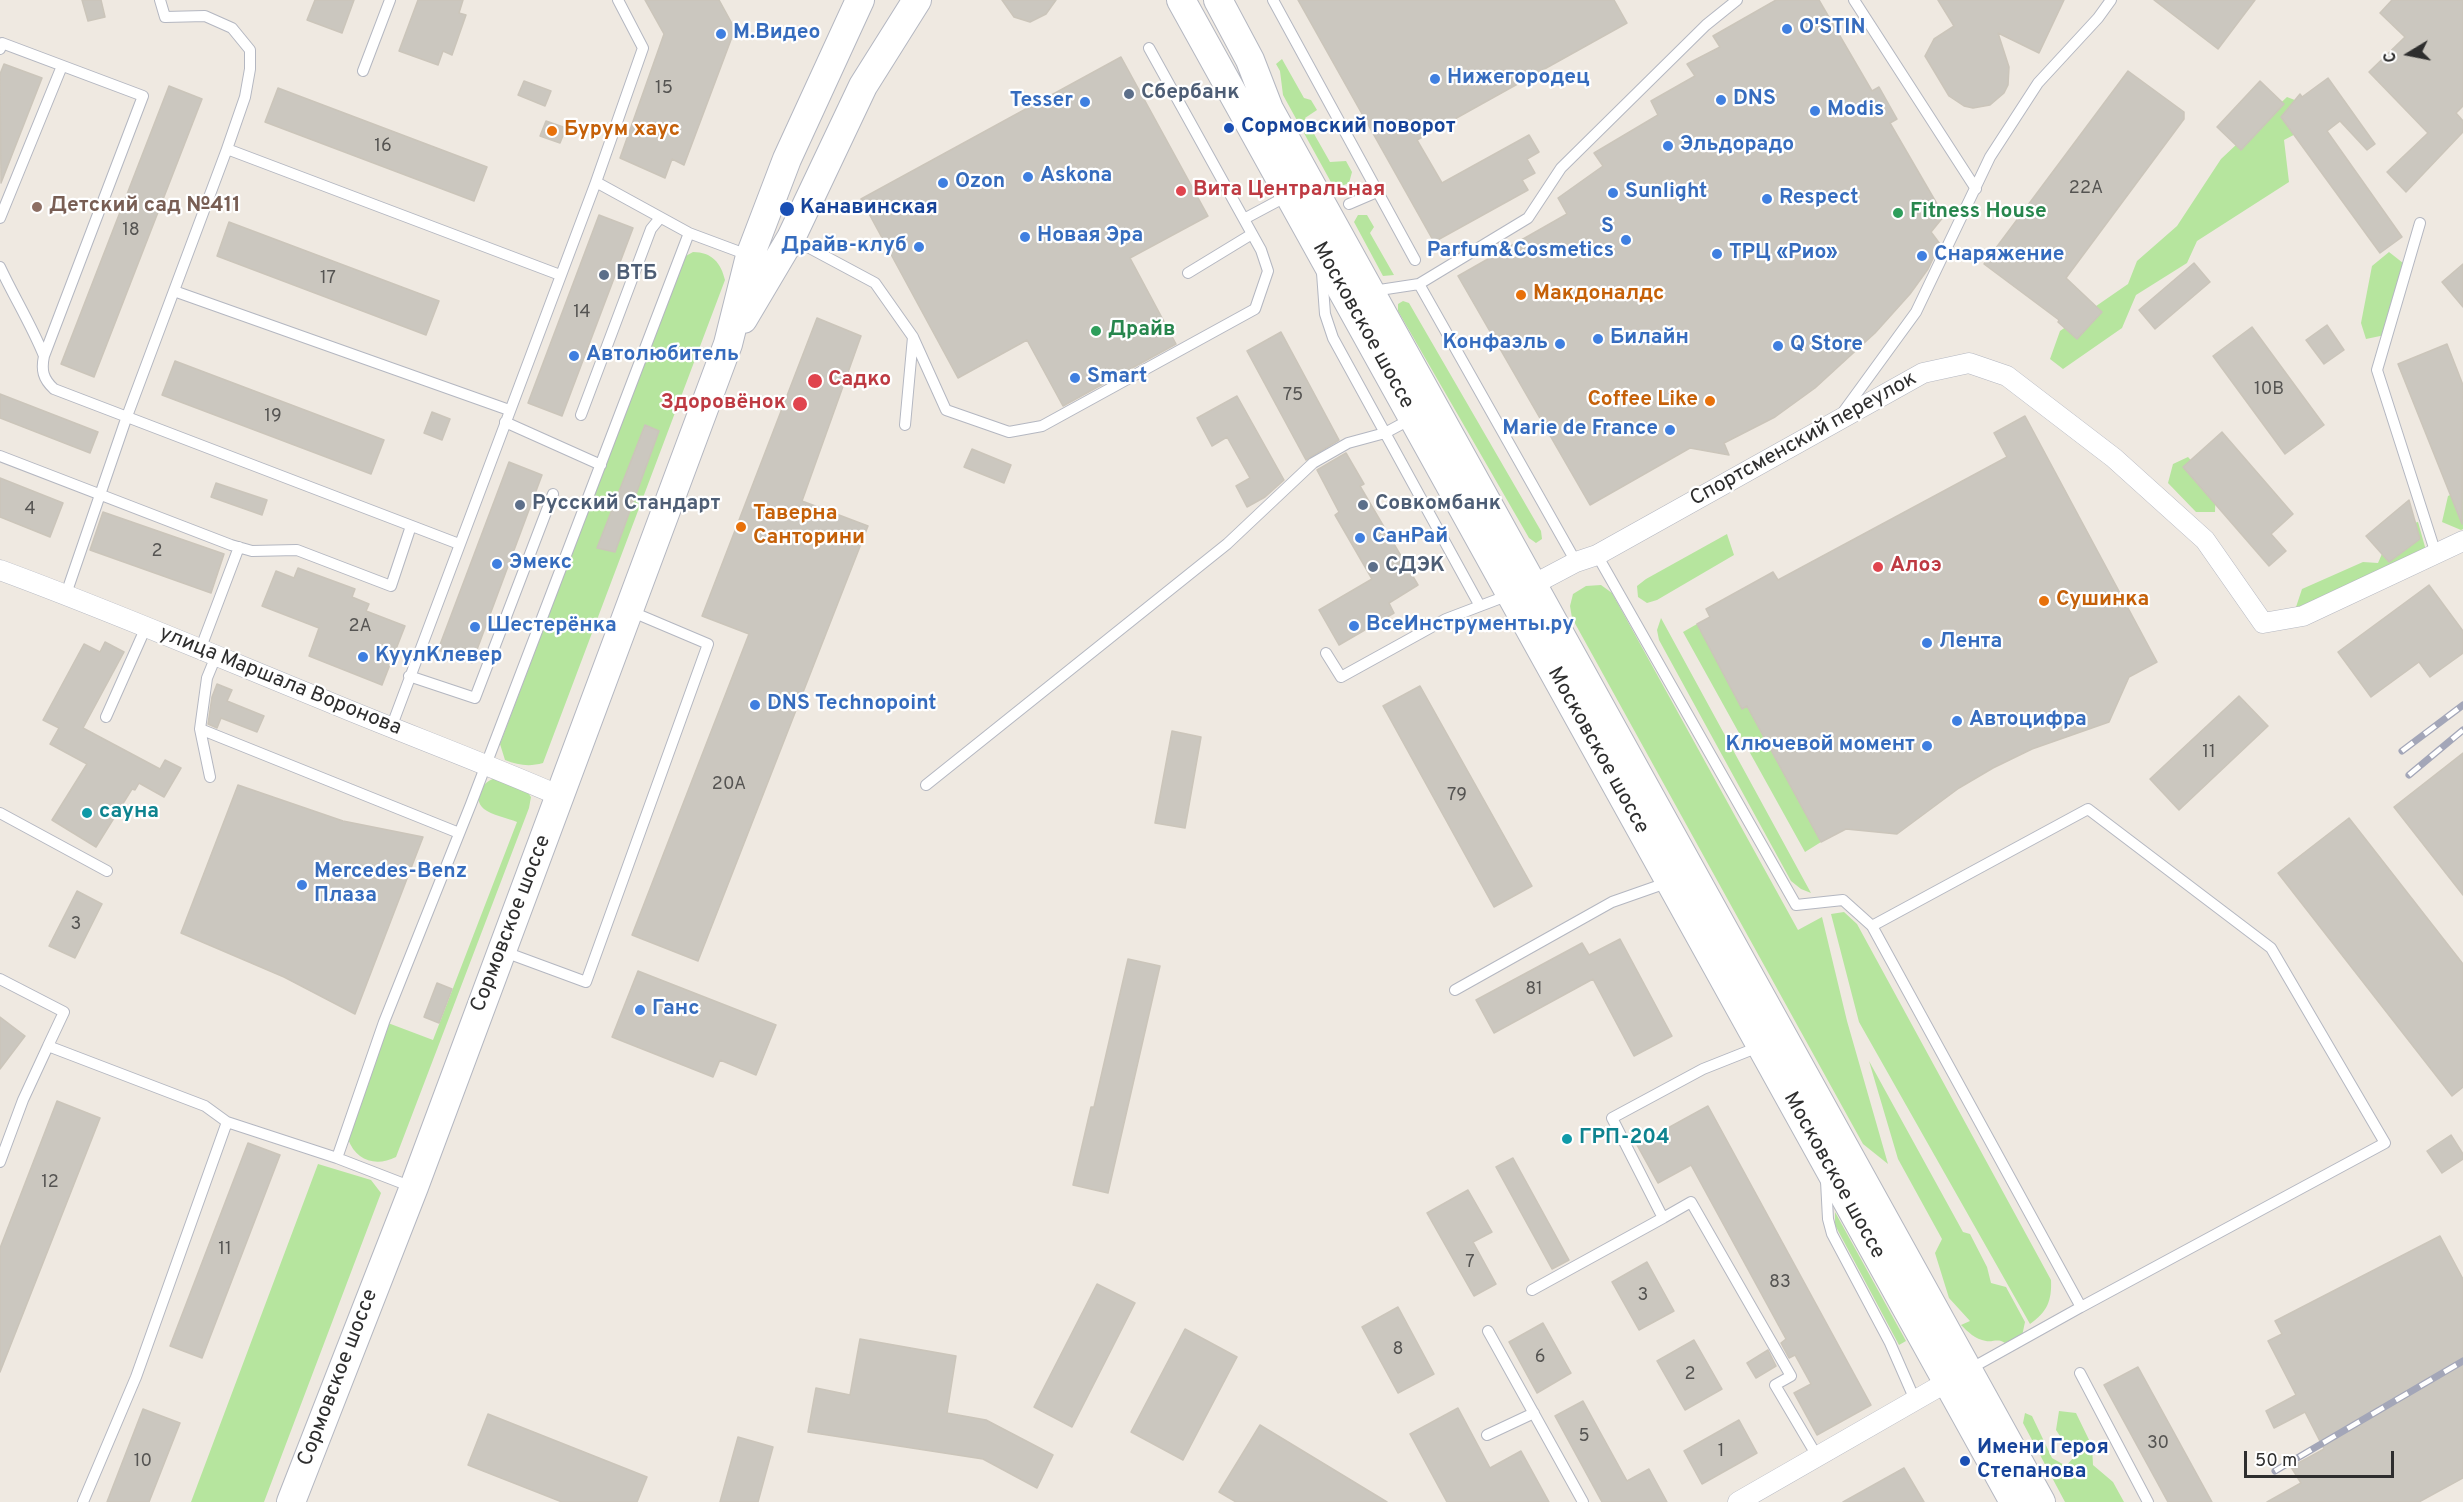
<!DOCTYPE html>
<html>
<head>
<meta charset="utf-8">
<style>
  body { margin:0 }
  #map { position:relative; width:2463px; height:1502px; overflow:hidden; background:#efe9e1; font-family:Overpass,sans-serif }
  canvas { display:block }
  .north { position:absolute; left:2379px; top:24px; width:60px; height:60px; -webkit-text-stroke:4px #fff; paint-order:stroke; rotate:260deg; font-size:16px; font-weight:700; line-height:24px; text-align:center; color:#2e2e2e }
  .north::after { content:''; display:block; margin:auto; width:21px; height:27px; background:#2e2e2e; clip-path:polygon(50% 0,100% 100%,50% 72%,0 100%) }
  .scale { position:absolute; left:2244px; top:1451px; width:150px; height:27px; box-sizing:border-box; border:3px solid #2e2e2e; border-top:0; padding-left:8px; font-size:18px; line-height:21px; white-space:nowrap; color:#2e2e2e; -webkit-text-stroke:4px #fff; paint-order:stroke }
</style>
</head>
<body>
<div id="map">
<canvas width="2463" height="1502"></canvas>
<div class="north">С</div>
<div class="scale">50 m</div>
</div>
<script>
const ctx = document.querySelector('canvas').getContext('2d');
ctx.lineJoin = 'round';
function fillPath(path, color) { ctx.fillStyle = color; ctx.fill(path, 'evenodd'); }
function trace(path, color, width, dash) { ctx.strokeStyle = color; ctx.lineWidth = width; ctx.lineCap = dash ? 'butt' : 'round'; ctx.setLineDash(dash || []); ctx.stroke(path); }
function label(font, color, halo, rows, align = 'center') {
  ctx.font = font + ' Overpass,sans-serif'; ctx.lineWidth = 4.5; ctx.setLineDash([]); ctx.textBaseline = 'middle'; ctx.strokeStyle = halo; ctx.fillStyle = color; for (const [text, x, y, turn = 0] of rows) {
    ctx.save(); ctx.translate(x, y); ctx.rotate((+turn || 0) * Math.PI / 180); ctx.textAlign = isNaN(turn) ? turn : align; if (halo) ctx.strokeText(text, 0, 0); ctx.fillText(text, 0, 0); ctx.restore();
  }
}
fillPath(new Path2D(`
  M1282 59 1304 98 1311 100 1317 110 1305 118 1330 162 1346 161 1352 172 1349 183 1339 187 1332 184 1283 95 1280 71 1276 64Z
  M2287 97 2305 104 2307 128 2284 140 2289 182 2197 241 2187 263 2136 295 2122 328 2063 369 2050 359 2060 331 2128 284 2137 261 2177 226 2221 159Z
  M1358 215H1367L1374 227 1370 233 1394 275 1383 276 1354 222Z
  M693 252C712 252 721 263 725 280L543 763C529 767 518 765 505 760L500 744 684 257Z
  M2389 252 2403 263 2385 335 2366 339 2361 323 2372 266Z
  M1403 301 1409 303 1541 531 1542 539 1536 543 1529 538 1398 311V304Z
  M2188 457 2216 487 2215 512H2196L2168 483 2173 464Z
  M2463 489V529L2461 530 2442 522 2448 496Z
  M2418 522 2427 554 2307 612 2296 607 2302 589 2363 562 2378 563 2393 528Z
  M1727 534 1734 555 1657 600 1647 603 1638 597 1637 586 1646 579Z
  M1601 585 1612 593 1798 930 1822 917 1847 1021 1888 1164 1863 1144 1572 618 1570 606 1573 594 1586 586Z
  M1661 618 1811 893 1801 889 1791 881 1659 640 1657 630Z
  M1697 624 1742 708 1747 706 1821 842 1805 852 1683 632Z
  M495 778 526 790 531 797 529 808 396 1157C376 1167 356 1161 348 1139L388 1023 433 1040 517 822C508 818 491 815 484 809 471 797 483 782 495 778Z
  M1844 912 1857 924 2051 1280C2052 1301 2047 1312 2030 1324L1859 1022 1831 914Z
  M1869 1061 1963 1232 1970 1234 1987 1267 1991 1283 2006 1287 2025 1322 2022 1336 2005 1343C1998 1338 1994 1342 1986 1341 1975 1339 1968 1332 1961 1325L1970 1321 1949 1298 1935 1253 1942 1239 1898 1159Z
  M318 1164 371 1180 381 1193 264 1502H191Z
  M1835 1212 1906 1341 1899 1345 1835 1225Z
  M2059 1411 2076 1413 2092 1446 2093 1465 2113 1482 2124 1502H2065L2023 1423 2025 1413 2032 1416 2052 1458 2066 1466 2074 1457 2056 1430Z`), '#b6e59e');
const building = new Path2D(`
  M82 0H101L105 17 88 21Z
  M315 0H354L342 33 307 20Z
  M418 0H463L459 13 466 15 452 55 443 51 438 65 399 51Z
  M645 0H719L735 29 684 165 672 159 665 178 620 158 664 34Z
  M1002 0H1056L1046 14 1030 22 1014 17Z
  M1298 0H1614L1627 23 1417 140 1442 183 1529 135 1539 152 1527 159 1535 173 1522 180 1528 190 1434 242Z
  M1776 0H1819L1872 91 1879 87 1897 119 1890 123 1944 216 1931 232 1940 244 1928 269 1910 294 1875 333 1815 388 1775 417 1724 443 1729 455 1690 448 1590 505 1458 276 1567 214 1558 198 1603 166 1594 153 1658 115 1651 101 1695 76 1687 64 1720 47 1713 36Z
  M1938 0H2064L2039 53 1998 33 2009 67 2008 85 2004 93 1990 105 1973 108 1964 106 1949 96 1925 56 1934 39 1954 26Z
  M2154 0H2255L2218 49Z
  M2392 0H2463V106L2456 113 2463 121V132L2406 192 2387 172 2428 133 2369 72 2405 37 2380 13Z
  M1121 57 1208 216 1130 258 1176 344 1063 406 1027 340 958 378 861 199Z
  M4 64 42 78 1 183 0 74Z
  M2128 71 2184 112V119L2066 278 2102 312 2077 339 2058 322 2059 320 1984 264Z
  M2328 78 2375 144 2367 150 2340 121 2327 131 2402 237 2380 253 2281 117 2300 94 2302 97Z
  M524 81 551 91 545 106 518 95Z
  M2260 81 2284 104 2241 150 2217 127Z
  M169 86 202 99 94 377 61 364Z
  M278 88 487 167 474 201 265 122Z
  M546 121 566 128 560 143 540 136Z
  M599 215 633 228 562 416 528 403Z
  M229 222 439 301 426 335 217 256Z
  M2194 263 2210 282 2155 329 2139 310Z
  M2463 264V307L2442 282Z
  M817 318 861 336 802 501 868 526 698 961 632 935 749 634 702 616Z
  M2327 325 2344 350 2324 364 2306 340Z
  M2252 327 2324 425 2285 454 2213 356Z
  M1281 332 1339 440 1306 460 1247 351Z
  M2447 344 2463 385 2462 524 2398 364Z
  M175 361 384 440 371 474 162 395Z
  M0 394 98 432 90 453 0 418Z
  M1237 396 1284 480 1265 497 1247 507 1236 486 1250 478 1227 437 1212 446 1197 418Z
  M432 412 450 419 442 440 424 433Z
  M2025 416 2157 662 2129 677 2109 722 2032 749 1993 768 1959 788 1897 834 1846 829 1821 842 1747 706 1742 709 1697 624 1710 617 1706 609 1773 572 1778 580 2007 457 1994 433Z
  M645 425 659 431 615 552 597 548Z
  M2222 432 2293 514 2271 534 2286 551 2269 566 2183 467Z
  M972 449 1011 465 1004 483 964 467Z
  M1346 453 1364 484 1360 486 1418 585 1389 603 1394 613 1339 645 1319 610 1372 579 1335 515 1339 512 1317 470Z
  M509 462 542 475 472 663 438 650Z
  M0 478 63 503 50 537 0 517Z
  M216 483 267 500 262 515 211 497Z
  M2409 500 2420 539 2389 562 2366 536Z
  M103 512 224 554 211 593 90 550Z
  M298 568 355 589 352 597 369 604 366 611 405 626 382 685 309 656 319 628 262 606 276 571 294 578Z
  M2429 585 2463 631V653L2430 677 2419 662 2371 697 2338 652Z
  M105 642 124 652 83 728 160 769 165 760 181 768 164 797 139 783 135 790 132 789 96 847 52 820 87 764 50 744 59 728 43 720 84 644 100 652Z
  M217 684 232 690 227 701 264 716 257 732 221 718 217 728 208 724 212 697Z
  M1420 686 1532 886 1494 907 1383 706Z
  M2239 696 2268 726 2179 810 2150 779Z
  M1172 731 1201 737 1185 828 1155 823Z
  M2463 753V895L2394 807Z
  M238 785 343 821 423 837 355 1014 284 977 181 933Z
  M2349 818 2463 964V1087L2452 1096 2278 873Z
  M77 891 102 904 75 958 49 946Z
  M1620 939 1672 1036 1634 1056 1593 979 1494 1033 1476 1000 1582 943 1589 955Z
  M1128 959 1160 966 1108 1193 1073 1185 1091 1107H1094Z
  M638 971 776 1025 756 1075 720 1060 713 1077 612 1037Z
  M437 983 452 989 439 1023 424 1017Z
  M0 1017 25 1036 0 1069Z
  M57 1101 100 1118 0 1372V1248Z
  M1708 1106 1871 1405 1817 1435 1794 1393 1811 1384 1795 1355 1789 1358 1781 1343 1786 1339 1691 1165 1658 1183 1637 1145Z
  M2451 1135 2463 1154V1159L2442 1173 2427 1151Z
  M248 1143 280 1155 202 1358 170 1346Z
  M1513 1158 1569 1260 1552 1269 1496 1167Z
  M1468 1190 1492 1232 1473 1242 1496 1284 1474 1296 1427 1213Z
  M2440 1236 2463 1279V1478L2419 1502H2267L2301 1483 2291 1467 2324 1449 2305 1412 2274 1428 2266 1411 2296 1395 2268 1341 2282 1334 2275 1321Z
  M1647 1262 1674 1311 1639 1330 1612 1282Z
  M1097 1284 1135 1303 1072 1427 1034 1407Z
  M1398 1307 1434 1374 1398 1393 1362 1327Z
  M1543 1323 1571 1373 1537 1393 1509 1342Z
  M1185 1329 1237 1357 1183 1460 1131 1432Z
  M860 1339 956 1356 947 1413 986 1420 1053 1455 1037 1488 983 1459 808 1432 816 1388 850 1395Z
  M1694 1340 1722 1389 1685 1410 1657 1361Z
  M1768 1350 1776 1366 1756 1378 1747 1363Z
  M2138 1367 2212 1502H2168L2104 1385Z
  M1583 1401 1627 1481 1649 1469 1667 1502H1602L1555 1416Z
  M1458 1408 1490 1468 1521 1451 1549 1502H1447L1410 1434Z
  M143 1409 180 1423 149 1502H107Z
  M488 1414 647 1477 637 1502H562L468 1465Z
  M1739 1420 1757 1453 1702 1484 1684 1451Z
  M1260 1425 1387 1502H1236L1219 1492Z
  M738 1437 773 1447 758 1502H720Z
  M1904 1468 1924 1502H1843Z`);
fillPath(building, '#cbc7bf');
trace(building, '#cbc5ba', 1.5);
const lane = new Path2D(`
  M160 0 165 17 205 16 232 28 250 50V69L245 97 227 149 560 275
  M1273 0 1415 260
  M1854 0 1976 189
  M0 49 2 43 143 96 44 356C41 370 43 379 54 389L459 544
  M363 71 390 0
  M596 182 643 48 618 0
  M1349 204 1377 192
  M0 218 62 66
  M1244 219 1289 195
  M2420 223 2377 370 2436 554
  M791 238 875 283 913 337 905 425
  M0 267C14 297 32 326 44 356
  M1188 273 1252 234
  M1322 273 1325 314 1333 338 1480 606
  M1419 284 1576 562
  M174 291 509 410
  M1373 291 1419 284 1528 218 1561 168 1706 25 1737 0
  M913 337 946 410 1009 432 1042 426 1255 309 1268 271 1261 250 1149 48
  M581 415 651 229 660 218
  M1841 415 1916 312 1990 157 2038 83 2098 18 2111 0
  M505 422 601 465
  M0 456 231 545 252 551 297 550 391 586 411 526
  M1597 555 1796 905 1843 900 1872 926 2081 1307 1968 1370
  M66 594 126 419 227 149
  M200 650 239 547
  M1326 653 1341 677 1446 619 1509 595
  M409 676 475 698 553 494
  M106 717 146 627
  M391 728 596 182 689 233 748 255
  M200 729 459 833
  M210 777 200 729 207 678 216 656
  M926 785 1227 544 1313 463 1348 443 1385 433 1411 419
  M0 813 107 871
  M1872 926 2088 809 2271 948 2385 1143 2081 1307
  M502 951 586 982 708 644 630 611
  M0 979 64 1012 48 1046
  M1455 990 1612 902 1669 882
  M1761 1046 1703 1069 1612 1118 1663 1218 1691 1202 1791 1376 1775 1385 1817 1456
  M337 1158 412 1187
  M0 1162 23 1100 48 1046 205 1106 227 1122
  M1826 1181 1828 1219 1832 1234 1890 1343 1915 1400
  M1532 1290 1663 1218
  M1488 1331 1583 1502
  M2080 1373 2148 1502
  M1487 1435 1534 1413
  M83 1502 136 1377 227 1122 337 1158 384 1022 471 804 689 233`);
const street = new Path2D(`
  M0 570C109 610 216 656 324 700 403 733 482 762 560 796
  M1523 590 1576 562 1597 555 1923 373 1969 363 2007 376 2114 458 2205 540 2263 623 2303 616 2463 541
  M1738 1502 1947 1382`);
const secondary = new Path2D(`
  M1181 0 2014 1502
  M1218 0 1250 60 1269 109 2041 1502
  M743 319 791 238 863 86 917 0
  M291 1502 414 1187 728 344 750 256 787 159 860 0`);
trace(lane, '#b4b7c1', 12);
trace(street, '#b4b7c1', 21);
trace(secondary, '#b4b7c1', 30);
trace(lane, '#fff', 10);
trace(street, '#fff', 20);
trace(secondary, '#fff', 28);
const rail = new Path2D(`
  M2402 751 2463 705
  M2409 775 2463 730
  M2275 1471 2463 1361`);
trace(rail, '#a3a6b8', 7);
trace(rail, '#fff', 4.5, [14]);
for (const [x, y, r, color] of [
  [1787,29,6,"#3f7fe0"],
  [721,34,6,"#3f7fe0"],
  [1435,79,6,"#3f7fe0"],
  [1129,94,6,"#5c6f8a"],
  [1721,100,6,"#3f7fe0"],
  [1085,102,6,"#3f7fe0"],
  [1815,111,6,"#3f7fe0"],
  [1229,128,6,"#1a4fb4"],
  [552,131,6,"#e8710a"],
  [1668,146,6,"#3f7fe0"],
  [1028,177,6,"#3f7fe0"],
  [943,183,6,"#3f7fe0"],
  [1181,191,6,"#e0444e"],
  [1613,193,6,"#3f7fe0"],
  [1767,199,6,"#3f7fe0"],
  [37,207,6,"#8d6e63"],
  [787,209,8,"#1a4fb4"],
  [1898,213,6,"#2e9e5b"],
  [1025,237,6,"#3f7fe0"],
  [1626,240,6,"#3f7fe0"],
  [919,247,6,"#3f7fe0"],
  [1717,254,6,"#3f7fe0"],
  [1922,256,6,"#3f7fe0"],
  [604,275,6,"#5c6f8a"],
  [1521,295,6,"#e8710a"],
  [1096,331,6,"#2e9e5b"],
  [1598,339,6,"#3f7fe0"],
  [1560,344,6,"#3f7fe0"],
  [1778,346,6,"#3f7fe0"],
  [574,356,6,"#3f7fe0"],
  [1075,378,6,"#3f7fe0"],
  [815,381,8,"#e0444e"],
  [1710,401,6,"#e8710a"],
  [800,404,8,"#e0444e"],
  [1670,430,6,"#3f7fe0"],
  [520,505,6,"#5c6f8a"],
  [1363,505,6,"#5c6f8a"],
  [741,527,6,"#e8710a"],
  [1360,538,6,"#3f7fe0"],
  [497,564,6,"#3f7fe0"],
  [1373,567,6,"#5c6f8a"],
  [1878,567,6,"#e0444e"],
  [2044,601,6,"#e8710a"],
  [1354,626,6,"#3f7fe0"],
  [475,627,6,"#3f7fe0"],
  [1927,643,6,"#3f7fe0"],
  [363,657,6,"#3f7fe0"],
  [755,705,6,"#3f7fe0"],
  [1957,721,6,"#3f7fe0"],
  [1927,746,6,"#3f7fe0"],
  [87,813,6,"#0f9aa8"],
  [302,885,6,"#3f7fe0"],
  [640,1010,6,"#3f7fe0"],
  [1567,1139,6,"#0f9aa8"],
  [1965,1461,6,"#1a4fb4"]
]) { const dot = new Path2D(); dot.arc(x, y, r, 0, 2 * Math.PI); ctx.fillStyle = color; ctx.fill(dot); trace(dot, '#fff', 2); }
label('18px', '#555452', null, [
  ["15",664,89],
  ["16",383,147],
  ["22А",2086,189],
  ["18",131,231],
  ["17",328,279],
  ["14",582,313],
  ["10В",2269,390],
  ["75",1293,396],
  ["19",273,417],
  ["4",30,510],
  ["2",157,552],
  ["2А",360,627],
  ["11",2209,753],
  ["20А",729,785],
  ["79",1457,796],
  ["3",76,925],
  ["81",1534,990],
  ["12",50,1183],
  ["11",225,1250],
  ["7",1470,1263],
  ["83",1780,1283],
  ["3",1643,1296],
  ["8",1398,1350],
  ["6",1540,1358],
  ["2",1690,1375],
  ["5",1584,1437],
  ["30",2158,1444],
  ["1",1721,1452],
  ["10",143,1462]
]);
label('bold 21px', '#366cbe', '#fff', [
  ["O'STIN",1799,29],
  ["М.Видео",733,34],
  ["Нижегородец",1447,79],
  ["DNS",1733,100],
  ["Tesser",1073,102,"right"],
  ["Modis",1827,111],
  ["Эльдорадо",1680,146],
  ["Askona",1040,177],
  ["Ozon",955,183],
  ["Sunlight",1625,193],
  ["Respect",1779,199],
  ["S",1614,228,"right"],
  ["Parfum&Cosmetics",1614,252,"right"],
  ["Новая Эра",1037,237],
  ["Драйв-клуб",907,247,"right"],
  ["ТРЦ «Рио»",1729,254],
  ["Снаряжение",1934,256],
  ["Билайн",1610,339],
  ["Конфаэль",1548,344,"right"],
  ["Q Store",1790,346],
  ["Автолюбитель",586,356],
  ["Smart",1087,378],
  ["Marie de France",1658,430,"right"],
  ["СанРай",1372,538],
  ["Эмекс",509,564],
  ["ВсеИнструменты.ру",1366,626],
  ["Шестерёнка",487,627],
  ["Лента",1939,643],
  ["КуулКлевер",375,657],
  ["DNS Technopoint",767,705],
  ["Автоцифра",1969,721],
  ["Ключевой момент",1915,746,"right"],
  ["Mercedes-Benz",314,873],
  ["Плаза",314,897],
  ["Ганс",652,1010]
], 'left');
label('bold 21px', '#4e5e75', '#fff', [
  ["Сбербанк",1141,94],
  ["ВТБ",616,275],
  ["Русский Стандарт",532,505],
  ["Совкомбанк",1375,505],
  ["СДЭК",1385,567]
], 'left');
label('bold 21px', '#164399', '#fff', [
  ["Сормовский поворот",1241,128],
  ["Канавинская",800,209],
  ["Имени Героя",1977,1449],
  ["Степанова",1977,1473]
], 'left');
label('bold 21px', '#c56008', '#fff', [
  ["Бурум хаус",564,131],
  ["Макдоналдс",1533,295],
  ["Coffee Like",1698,401,"right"],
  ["Таверна",753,515],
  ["Санторини",753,539],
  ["Сушинка",2056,601]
], 'left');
label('bold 21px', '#be3a42', '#fff', [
  ["Вита Центральная",1193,191],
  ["Садко",828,381],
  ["Здоровёнок",786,404,"right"],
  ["Алоэ",1890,567]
], 'left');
label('bold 21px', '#785e54', '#fff', [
  ["Детский сад №411",49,207]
], 'left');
label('bold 21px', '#27864d', '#fff', [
  ["Fitness House",1910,213],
  ["Драйв",1108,331]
], 'left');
label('21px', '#2e2e2e', '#fff', [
  ["Московское шоссе",1362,326,61],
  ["Спортсменский переулок",1804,440,-29],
  ["улица Маршала Воронова",280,682,22],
  ["Московское шоссе",1597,751,61],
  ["Сормовское шоссе",512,924,-69],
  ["Московское шоссе",1833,1176,61],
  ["Сормовское шоссе",339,1378,-69]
]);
label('bold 21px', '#0d838f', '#fff', [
  ["сауна",99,813],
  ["ГРП-204",1579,1139]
], 'left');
</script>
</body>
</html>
